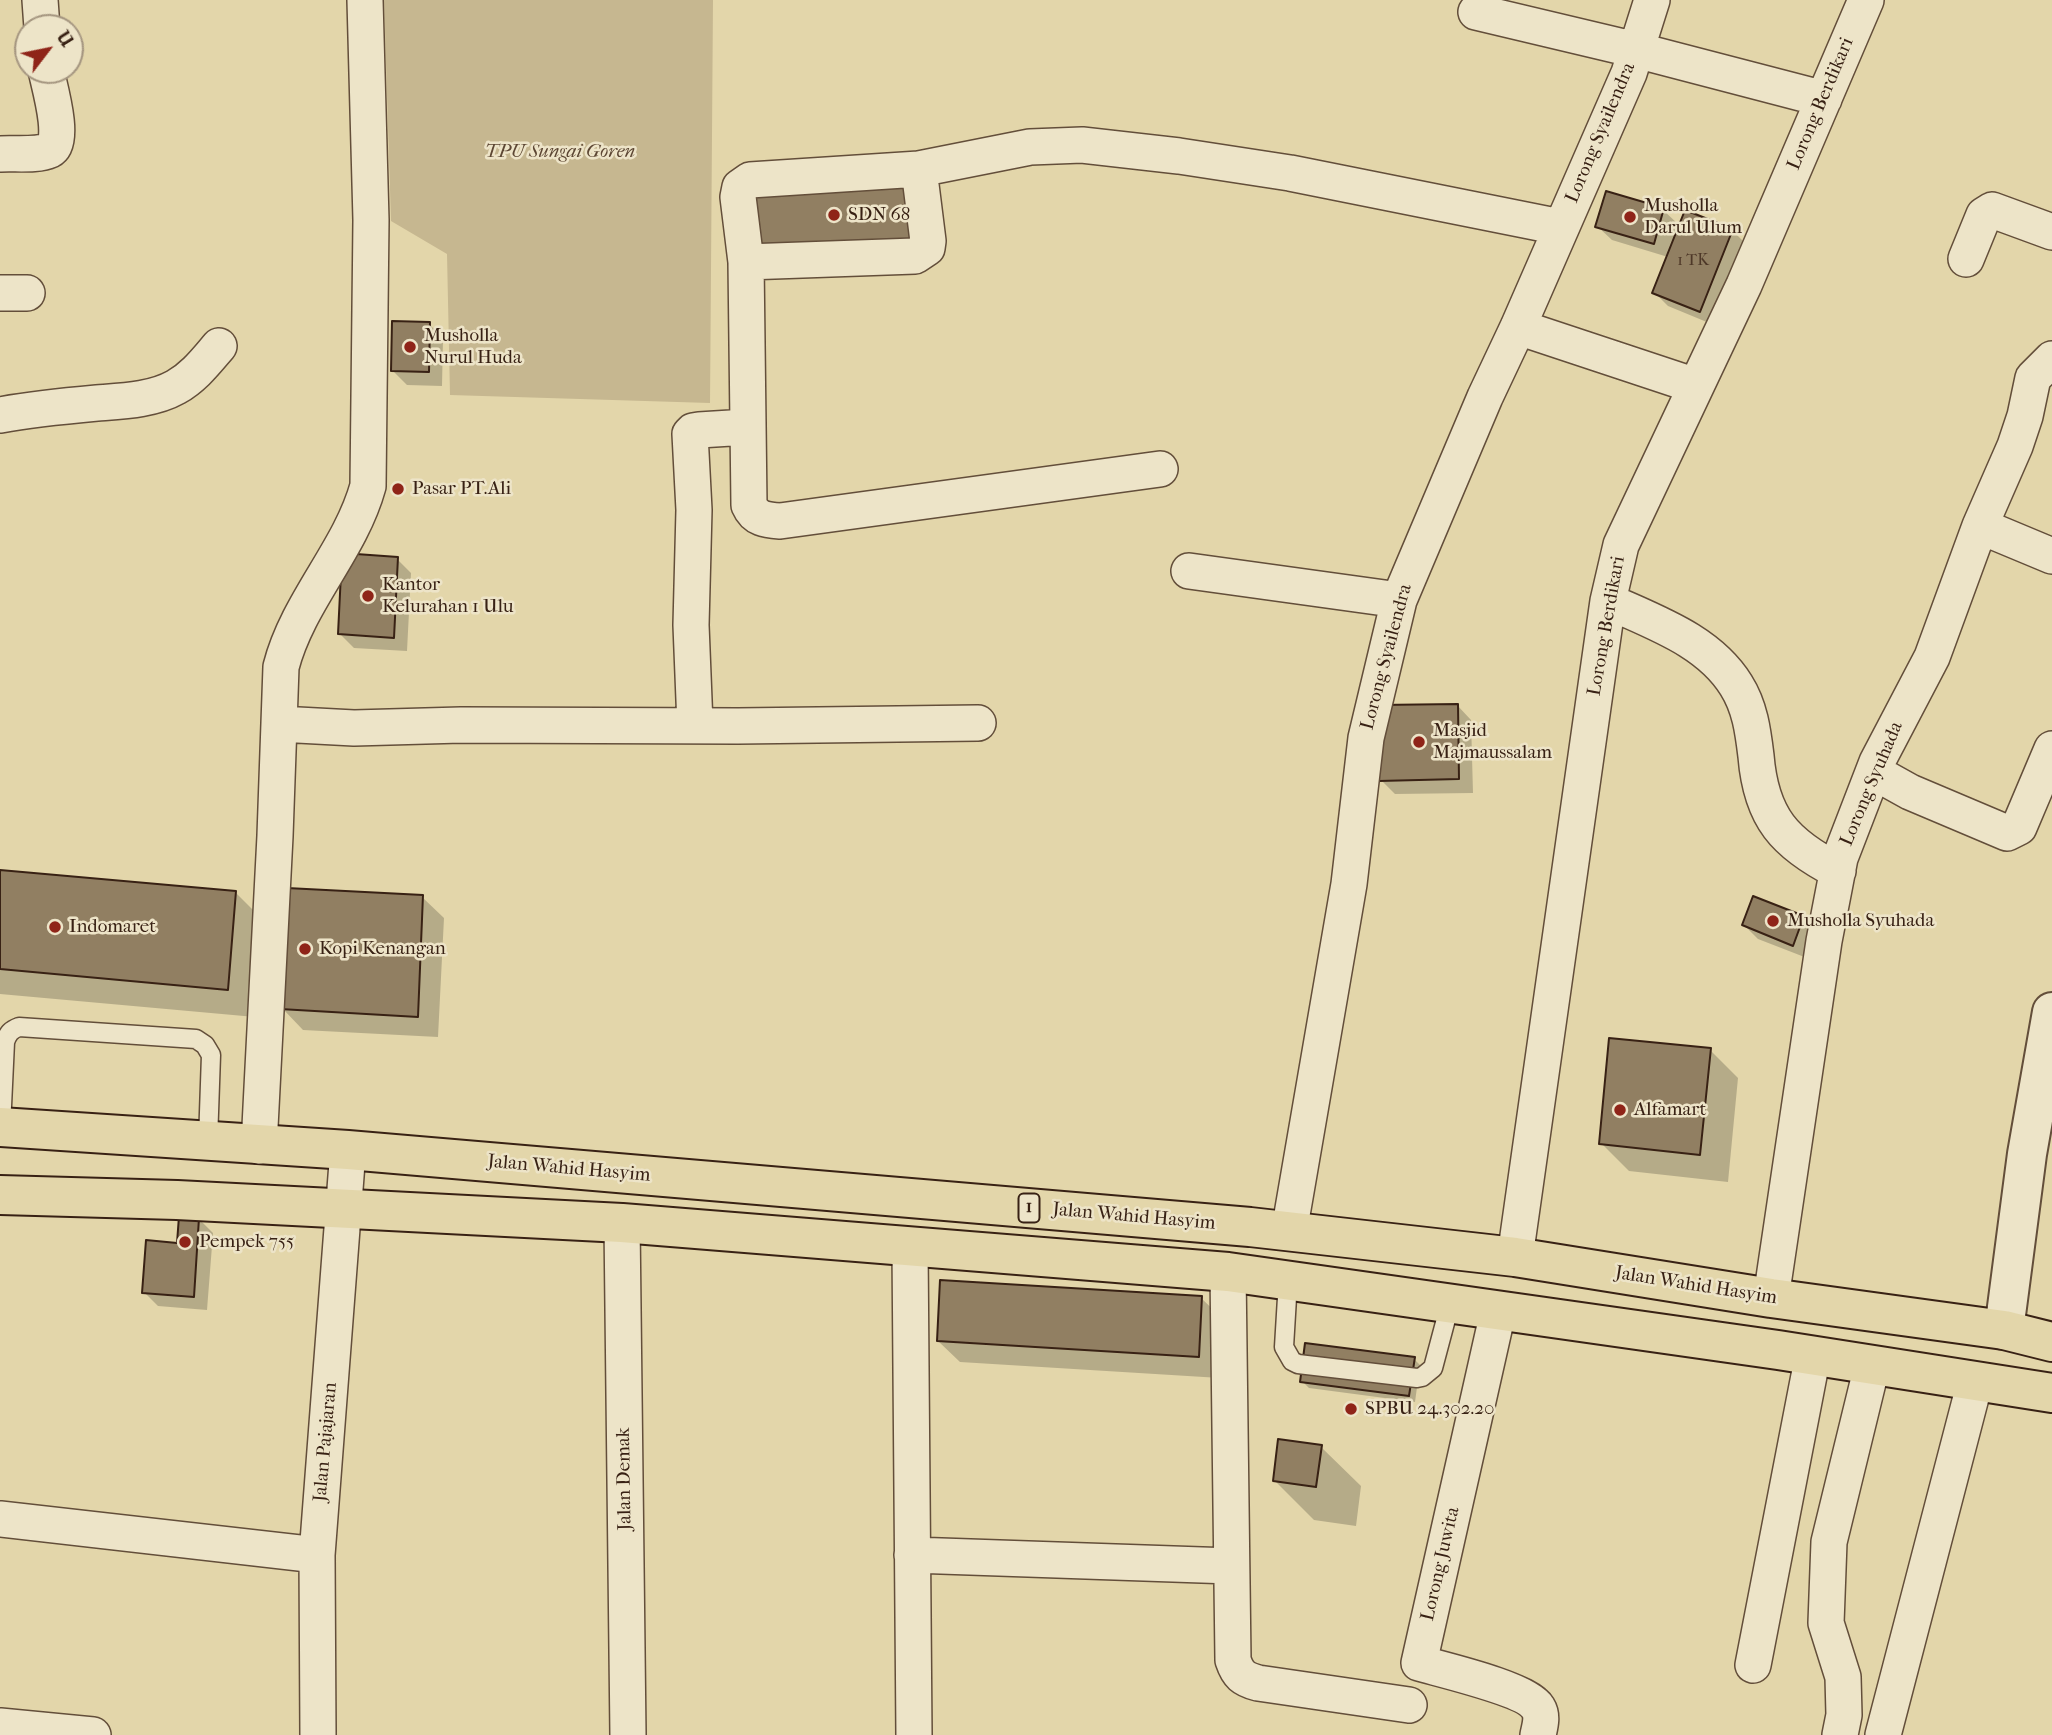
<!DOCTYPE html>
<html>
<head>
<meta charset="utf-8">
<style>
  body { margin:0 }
  #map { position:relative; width:2052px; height:1735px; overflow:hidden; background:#e3d6aa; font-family:"IM FELL French Canon",serif }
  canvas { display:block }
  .north { position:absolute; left:14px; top:14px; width:70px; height:70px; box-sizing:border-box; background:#ede4c8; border:2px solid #a59680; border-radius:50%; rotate:58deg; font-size:19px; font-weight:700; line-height:28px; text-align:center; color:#382114 }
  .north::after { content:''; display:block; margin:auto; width:24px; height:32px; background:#8f2418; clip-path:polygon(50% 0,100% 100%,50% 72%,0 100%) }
</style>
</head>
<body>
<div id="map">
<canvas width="2052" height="1735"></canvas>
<div class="north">U</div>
</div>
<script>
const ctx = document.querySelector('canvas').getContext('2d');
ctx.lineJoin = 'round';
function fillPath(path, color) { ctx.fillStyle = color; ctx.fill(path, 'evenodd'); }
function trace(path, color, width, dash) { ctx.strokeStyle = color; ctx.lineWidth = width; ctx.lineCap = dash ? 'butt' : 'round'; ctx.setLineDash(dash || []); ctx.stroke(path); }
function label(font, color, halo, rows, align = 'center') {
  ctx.font = font + ' "IM FELL French Canon",serif'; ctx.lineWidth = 5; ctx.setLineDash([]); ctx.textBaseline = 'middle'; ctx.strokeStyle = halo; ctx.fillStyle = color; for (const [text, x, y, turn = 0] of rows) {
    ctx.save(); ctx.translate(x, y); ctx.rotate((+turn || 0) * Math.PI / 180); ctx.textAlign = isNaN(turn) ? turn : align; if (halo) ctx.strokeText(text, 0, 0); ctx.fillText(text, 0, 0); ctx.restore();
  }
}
fillPath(new Path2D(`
  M384 0H713L710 403 450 395 447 254 391 221Z`), '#c6b790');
fillPath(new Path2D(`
  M1663 210 1678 224 1674 236 1732 230 1746 244 1714 325 1668 306 1654 292 1668 257 1612 240 1597 226Z
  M429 324 443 338 442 386 407 385 393 371Z
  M397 559 411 573 407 651 354 648 340 634Z
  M1457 705 1471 720 1473 793 1395 794 1381 780Z
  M0 871 235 892 263 920 255 1017 0 994Z
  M422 897 444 918 438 1037 303 1030 282 1008Z
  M1803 918 1817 932 1807 958 1758 939 1744 925Z
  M1710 1050 1738 1078 1728 1182 1629 1171 1601 1143Z
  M199 1219 213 1233 207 1310 158 1306 144 1292Z
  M1201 1298 1223 1319 1220 1378 960 1362 938 1341Z
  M1414 1359 1420 1365 1415 1402 1309 1388 1302 1381Z
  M1321 1447 1361 1486 1356 1526 1314 1520 1274 1480Z`), '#0003');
const building = new Path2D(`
  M912 183 914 241 756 248 753 190Z
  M1606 191 1664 208 1654 244 1595 227Z
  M1685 210 1733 229 1700 312 1652 293Z
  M392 321 430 322 429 372 391 371Z
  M342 553 398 557 394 638 338 634Z
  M1458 704 1459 779 1379 781 1378 705Z
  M0 870 236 891 228 990 0 969Z
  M287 888 423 895 418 1017 280 1009Z
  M1753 896 1804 916 1793 946 1742 925Z
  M1609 1038 1711 1048 1700 1155 1599 1144Z
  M179 1216 199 1218 194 1297 142 1293 146 1240 177 1243Z
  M940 1280 1202 1296 1199 1357 937 1341Z
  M1305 1343 1415 1357 1409 1396 1300 1382Z
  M1278 1439 1322 1445 1316 1487 1273 1481Z`);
fillPath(building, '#917f62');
trace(building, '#382114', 2);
const service = new Path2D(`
  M1 1127 5 1042C8 1033 11 1030 19 1027L196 1039 205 1045 211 1055 208 1141
  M1288 1281 1284 1347 1292 1361 1298 1364 1417 1378 1422 1377 1433 1368 1450 1304`);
const minor = new Path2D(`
  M40 0 42 28
  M1476 12 1636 50 1824 99
  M0 154C15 153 37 156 50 150 66 142 49 85 46 70
  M1966 259 1984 215 1992 210 2052 232
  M746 262 915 256 927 248 928 241 919 169
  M0 293H27
  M1518 327 1696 386
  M0 415C32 409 64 406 97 403 123 401 153 400 176 387 194 377 206 361 219 346
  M1160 469 780 521C766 520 755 519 749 505L746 262 738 197 740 187 750 180 919 169 1030 147 1082 145 1179 156 1290 173 1560 227
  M1980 526 2015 446 2025 416 2033 378 2052 359
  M1189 571 1399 600
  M1608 601C1653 622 1708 640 1736 685 1750 707 1753 731 1756 756 1761 818 1785 844 1838 871
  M279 724 354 728 461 725 738 726 978 723
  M695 725 691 625 694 510 690 434 693 431 699 430 747 427
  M1874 772 1910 792 2007 833 2019 827 2052 749
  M259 1146 275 836 281 667C298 601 350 551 368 486L371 220 365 0
  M622 1223 628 1735
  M1289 1232 1349 884 1366 738 1399 600 1485 397 1518 327 1629 73 1652 0
  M910 1247 914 1735
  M1515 1257 1608 601 1621 545 1744 285 1866 0
  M1228 1272 1233 1660C1238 1675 1243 1679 1258 1683L1409 1705
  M1771 1298 1824 941 1840 858 1877 762 1932 657 1980 526 2052 556
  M1498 1312 1419 1663C1443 1670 1527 1689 1538 1708 1543 1716 1540 1726 1538 1735
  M0 1519 317 1555
  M912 1555 1231 1566
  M1753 1665 1813 1355
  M0 1726 93 1735
  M318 1735 317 1555 348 1150
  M1840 1735 1844 1715 1843 1677 1826 1623 1829 1542 1872 1366
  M1883 1735 1975 1382`);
const tertiary = new Path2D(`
  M2004 1330 2027 1154 2052 1012`);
const trunk = new Path2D(`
  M0 1127 348 1150 1250 1227 1515 1257 1771 1298 2004 1330 2052 1342
  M0 1195 177 1200 622 1223 1228 1272 1778 1350 2052 1393`);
trace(service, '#634e3a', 21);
trace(minor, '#634e3a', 38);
trace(tertiary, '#634e3a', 42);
trace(trunk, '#382114', 42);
trace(service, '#ede4c8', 18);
trace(minor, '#ede4c8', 35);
trace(tertiary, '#ede4c8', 38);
trace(trunk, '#e3d6aa', 38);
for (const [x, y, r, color] of [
  [834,215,7,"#8f2418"],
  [1630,217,7,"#8f2418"],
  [410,347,7,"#8f2418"],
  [398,489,7,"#8f2418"],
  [368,596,7,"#8f2418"],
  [1419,742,7,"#8f2418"],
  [1773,921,7,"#8f2418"],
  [55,927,7,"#8f2418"],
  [305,949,7,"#8f2418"],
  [1620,1110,7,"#8f2418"],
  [185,1242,7,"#8f2418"],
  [1351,1409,7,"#8f2418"]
]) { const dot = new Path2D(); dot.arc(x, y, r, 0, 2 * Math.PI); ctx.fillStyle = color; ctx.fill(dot); trace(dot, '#ede4c8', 2.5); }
label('16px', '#4e3828', null, [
  ["1 TK",1693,261]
]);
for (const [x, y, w] of [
  [1029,1208,21]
]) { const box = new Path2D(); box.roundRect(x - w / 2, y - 14.5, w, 29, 5); ctx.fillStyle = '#ede4c8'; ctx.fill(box); trace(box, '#382114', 2); }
label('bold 18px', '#382114', null, [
  ["1",1029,1208]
]);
label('19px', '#382114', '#ede4c8', [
  ["Lorong Berdikari",1821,104,-67],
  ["Lorong Syailendra",1601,133,-67],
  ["Lorong Berdikari",1607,626,-80],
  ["Lorong Syailendra",1387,657,-75],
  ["Lorong Syuhada",1872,784,-67],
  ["Jalan Wahid Hasyim",569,1169,5],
  ["Jalan Wahid Hasyim",1134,1217,5],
  ["Jalan Wahid Hasyim",1696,1286,9],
  ["Jalan Pajajaran",326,1442,-85],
  ["Jalan Demak",625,1479,-91],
  ["Lorong Juwita",1441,1564,-77]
]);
label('italic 19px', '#5c4633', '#ede4c8', [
  ["TPU Sungai Goren",560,152]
]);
label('19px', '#382114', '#ede4c8', [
  ["Musholla",1644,206],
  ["Darul Ulum",1644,228],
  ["SDN 68",848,215],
  ["Musholla",424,336],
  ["Nurul Huda",424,358],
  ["Pasar PT.Ali",412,489],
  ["Kantor",382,585],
  ["Kelurahan 1 Ulu",382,607],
  ["Masjid",1433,731],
  ["Majmaussalam",1433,753],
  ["Musholla Syuhada",1787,921],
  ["Indomaret",69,927],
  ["Kopi Kenangan",319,949],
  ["Alfamart",1634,1110],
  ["Pempek 755",199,1242],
  ["SPBU 24.302.20",1365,1409]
], 'left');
</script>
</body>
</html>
